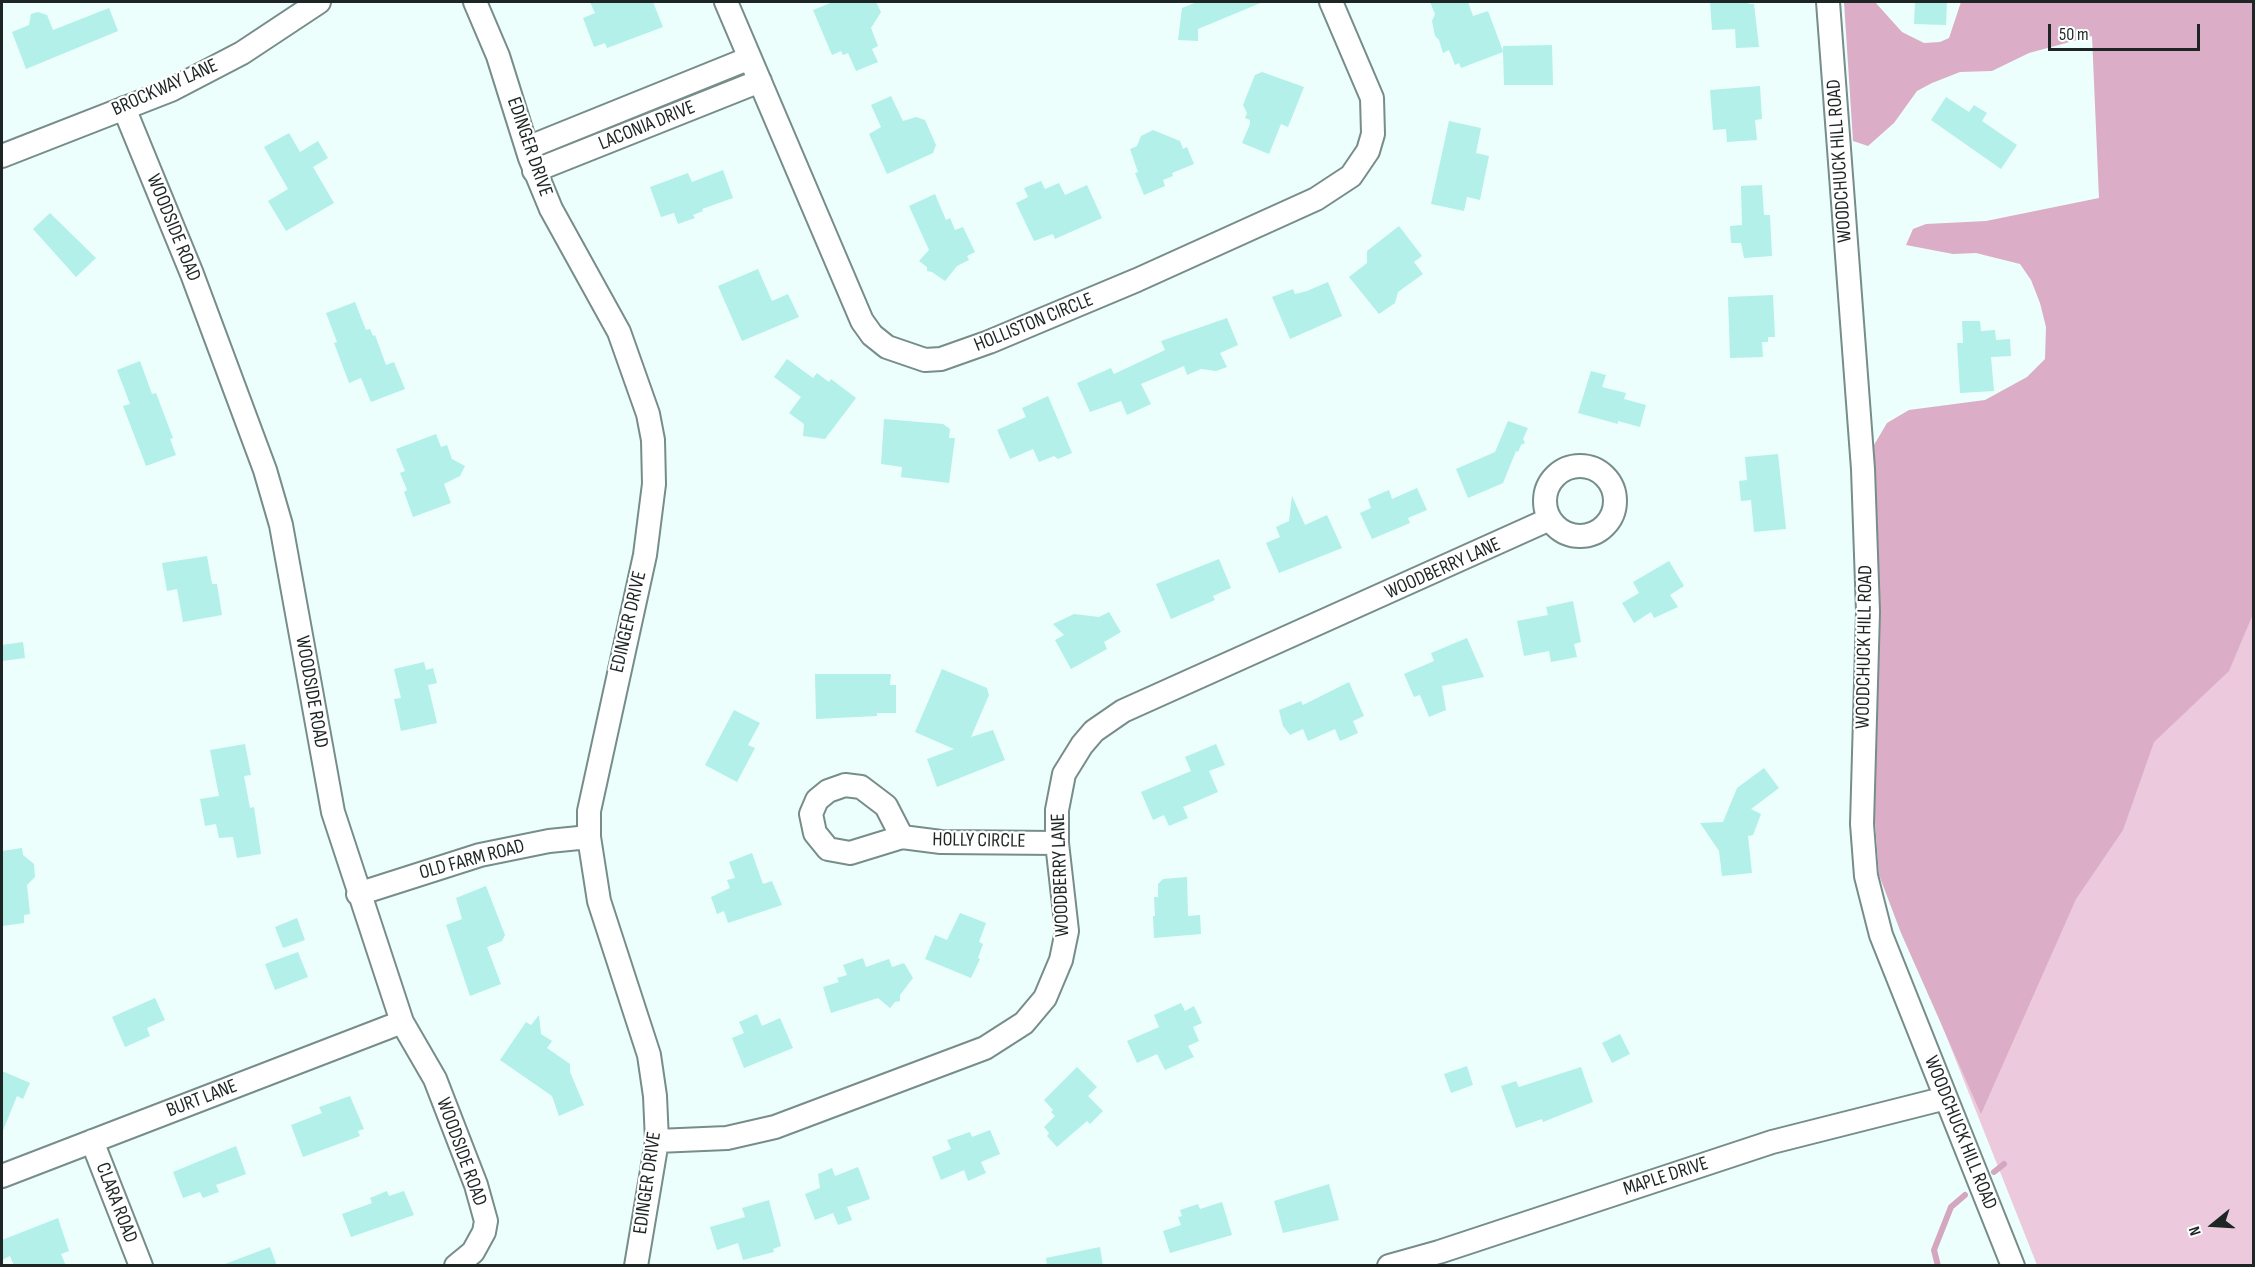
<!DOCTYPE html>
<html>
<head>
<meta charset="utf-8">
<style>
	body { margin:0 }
	#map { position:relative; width:2255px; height:1267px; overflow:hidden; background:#ecfffc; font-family:"Sofia Sans Condensed",sans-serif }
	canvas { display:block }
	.frame { position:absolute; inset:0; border:3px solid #1e2625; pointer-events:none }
	.north { position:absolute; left:2183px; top:1195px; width:60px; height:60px; -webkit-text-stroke:4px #fff; paint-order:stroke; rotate:252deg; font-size:16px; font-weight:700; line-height:24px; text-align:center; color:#1e2625 }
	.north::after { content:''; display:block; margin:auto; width:21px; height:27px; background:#1e2625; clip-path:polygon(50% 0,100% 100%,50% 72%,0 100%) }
	.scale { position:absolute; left:2048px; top:24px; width:152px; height:27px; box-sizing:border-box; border:3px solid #1e2625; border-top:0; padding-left:8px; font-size:18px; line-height:21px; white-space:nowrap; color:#1e2625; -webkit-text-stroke:4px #fff; paint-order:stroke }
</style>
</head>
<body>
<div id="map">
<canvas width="2255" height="1267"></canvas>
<div class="frame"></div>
<div class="north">N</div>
<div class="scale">50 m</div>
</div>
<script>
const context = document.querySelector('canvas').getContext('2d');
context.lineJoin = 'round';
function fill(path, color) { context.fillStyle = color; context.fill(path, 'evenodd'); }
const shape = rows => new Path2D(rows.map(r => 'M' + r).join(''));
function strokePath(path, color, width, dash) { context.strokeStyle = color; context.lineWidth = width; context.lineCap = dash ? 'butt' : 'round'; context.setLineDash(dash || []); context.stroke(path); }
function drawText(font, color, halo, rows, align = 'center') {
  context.font = font + ' "Sofia Sans Condensed",sans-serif'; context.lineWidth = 4.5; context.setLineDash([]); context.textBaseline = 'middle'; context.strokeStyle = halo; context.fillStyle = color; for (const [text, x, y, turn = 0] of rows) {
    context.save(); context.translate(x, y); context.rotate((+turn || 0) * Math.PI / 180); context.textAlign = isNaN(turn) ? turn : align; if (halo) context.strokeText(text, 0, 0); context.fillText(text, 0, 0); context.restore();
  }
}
const green = shape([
	[2253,2,2253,1265,2037,1265,1882,874,2124,474]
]);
const forest = shape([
	[1844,2,1875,2,1902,32,1924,43,1940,42,1949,38,1961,2,2253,2,2253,614,2229,671,2154,742,2123,830,2076,899,1981,1114,1901,933,1879,875,1872,783,1880,616,1874,445,1887,423,1909,410,1985,400,2027,377,2045,359,2046,327,2040,303,2031,280,2020,264,1976,253,1953,254,1906,245,1913,229,1926,224,1986,221,2099,198,2092,36,2029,53,1992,71,1960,72,1932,83,1917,91,1894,123,1868,146,1853,141]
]);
const stream = shape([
	[1994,1172,2004,1164],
	[1938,1266,1934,1250,1951,1207,1965,1195]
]);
const building = shape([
	[590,2,653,2,663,27,607,48,605,43,594,47,583,18,595,13],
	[833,2,876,2,881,12,871,28,878,46,872,49,878,62,856,71,848,53,843,55,841,51,832,55,813,10],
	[1197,2,1263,2,1198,29,1198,41,1178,40,1182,8],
	[1430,2,1468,2,1473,16,1488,11,1503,51,1503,46,1552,45,1553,85,1504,85,1503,52,1461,68,1459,63,1455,65,1449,50,1443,53,1439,40,1435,36,1432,21,1435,14],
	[1710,2,1748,2,1749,4,1754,4,1759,47,1736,48,1735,29,1712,30],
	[1915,2,1947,2,1946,25,1914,24],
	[109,8,118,31,26,69,12,32,29,25,31,14,38,12,47,15,53,30],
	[1262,72,1304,87,1288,127,1281,124,1269,154,1242,143,1250,124,1250,120,1245,118,1247,113,1243,105,1255,75],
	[1760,86,1762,119,1755,120,1757,140,1727,142,1726,129,1713,130,1710,90],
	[891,96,903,121,916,117,925,120,936,145,933,153,887,174,869,134,881,127,871,105],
	[1946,97,1969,112,1974,105,1987,113,1982,121,2017,145,2001,169,1931,120],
	[1449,121,1481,128,1476,153,1489,156,1480,200,1467,197,1464,211,1431,204],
	[1153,130,1180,141,1183,149,1187,147,1194,164,1172,173,1173,176,1163,180,1165,186,1144,195,1135,173,1138,172,1130,149,1137,146,1141,136],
	[289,133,300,152,318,141,328,158,313,167,334,203,286,231,268,201,288,189,264,147],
	[723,170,733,198,702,209,703,211,693,215,695,218,678,224,674,213,661,217,650,187,688,173,692,182],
	[1041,181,1045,189,1059,183,1065,195,1087,185,1102,218,1055,239,1053,234,1034,241,1016,203,1028,197,1024,188],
	[1762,185,1764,215,1770,215,1772,256,1744,258,1741,243,1731,243,1730,226,1742,225,1741,186],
	[935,194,946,220,950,218,955,230,963,227,975,252,967,256,969,260,957,266,945,281,932,272,927,271,927,267,919,261,929,250,909,206],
	[50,213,96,258,76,277,33,229],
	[1399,226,1422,256,1414,262,1423,274,1398,292,1395,303,1379,314,1349,277,1367,263,1367,251],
	[758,269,772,301,788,294,799,317,742,341,718,286],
	[1328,282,1342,316,1290,339,1272,297,1293,289,1295,294,1307,291],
	[1773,295,1775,337,1768,337,1768,342,1762,342,1763,357,1730,358,1728,297],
	[355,302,366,330,370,329,373,336,375,335,386,365,394,362,405,389,371,402,361,378,349,383,334,343,337,342,326,313],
	[1227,318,1238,345,1220,353,1227,367,1216,371,1201,369,1187,375,1184,366,1141,384,1151,404,1127,415,1121,401,1090,412,1077,383,1111,368,1114,374,1165,350,1161,341],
	[1962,321,1980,321,1981,331,1995,330,1996,340,2010,339,2011,356,1991,357,1994,391,1960,393,1957,343,1963,343],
	[787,359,813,378,817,373,829,382,831,379,856,398,825,439,803,436,804,424,789,413,801,397,774,377],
	[140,361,152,394,156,393,173,438,170,439,176,455,146,466,123,406,130,404,117,370],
	[1591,371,1606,375,1602,387,1626,393,1624,399,1646,405,1640,427,1618,421,1618,424,1578,413],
	[1048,396,1072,453,1058,459,1054,456,1039,462,1033,449,1010,459,997,430,1026,417,1022,408],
	[884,419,943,424,950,429,949,438,955,438,949,483,901,477,902,467,881,464],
	[1508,421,1528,428,1523,439,1525,443,1521,445,1518,452,1516,451,1503,483,1468,498,1456,469,1495,452],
	[436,434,441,447,447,445,452,459,465,466,460,476,444,484,451,503,413,517,404,492,407,490,400,473,405,471,396,449],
	[1778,454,1786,529,1754,532,1751,500,1741,501,1739,481,1747,480,1745,457],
	[1417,488,1427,510,1408,518,1410,523,1372,539,1360,513,1371,508,1368,499,1389,490,1392,499],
	[1292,496,1305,525,1327,515,1342,548,1279,573,1266,543,1280,537,1276,527,1289,521],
	[207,556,212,584,217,584,222,615,183,622,177,589,167,591,162,563],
	[1219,559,1231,588,1213,596,1215,600,1171,619,1156,584],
	[1669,561,1684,586,1670,595,1678,607,1654,618,1651,612,1634,623,1622,603,1639,593,1633,582],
	[1573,601,1581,642,1574,644,1577,657,1551,662,1549,651,1524,656,1517,621,1548,615,1546,607],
	[1109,612,1121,632,1104,642,1107,649,1071,669,1055,640,1064,635,1053,624,1074,614,1099,617],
	[1467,638,1484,677,1442,686,1446,710,1429,717,1420,695,1414,697,1404,674,1434,661,1431,653],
	[23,642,25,658,2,661,2,645],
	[424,662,426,670,433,668,437,683,428,685,437,723,401,731,394,699,401,698,394,669],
	[942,669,987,688,989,695,971,737,993,730,1005,760,937,787,927,759,954,749,915,732],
	[815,674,891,674,890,685,896,685,896,713,877,713,877,716,816,719],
	[1349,682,1364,716,1353,721,1358,733,1340,741,1335,729,1308,741,1303,729,1290,735,1283,726,1279,710,1301,701,1303,705],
	[734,710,760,723,748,745,755,748,737,782,705,765],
	[245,744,251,775,244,776,250,808,254,807,261,854,237,858,233,837,219,838,216,824,205,826,200,799,219,796,210,750],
	[1216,744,1225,765,1209,771,1218,792,1183,807,1188,818,1169,826,1164,815,1153,820,1141,792,1191,771,1185,757],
	[1764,768,1779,788,1751,809,1761,814,1753,835,1748,836,1752,873,1722,876,1719,851,1700,823,1723,822,1737,788],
	[22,848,23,855,34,864,35,877,27,885,30,914,24,915,24,923,2,926,2,851],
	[752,853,763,884,772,881,782,905,728,923,724,911,717,914,711,897,730,888,727,880,735,878,729,862],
	[1187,877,1188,916,1200,915,1201,934,1154,938,1153,916,1155,916,1154,897,1158,897,1158,884,1163,879],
	[486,886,505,935,502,941,487,947,501,984,470,996,446,925,462,919,456,898],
	[960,913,986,923,979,942,983,944,978,958,980,959,971,978,925,959,935,935,947,940],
	[297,918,305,940,283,948,275,927],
	[298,952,308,977,275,990,265,964],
	[863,958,866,967,889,959,892,967,904,963,913,978,900,995,900,1001,895,1002,890,1008,878,998,831,1013,823,987,839,982,837,978,847,975,843,965],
	[155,998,165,1020,147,1028,150,1036,125,1047,112,1017],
	[1181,1003,1185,1011,1194,1006,1202,1023,1193,1027,1199,1041,1188,1046,1194,1057,1165,1070,1157,1054,1137,1063,1127,1041,1159,1027,1154,1015],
	[757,1014,762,1026,780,1018,793,1048,744,1068,732,1038,744,1033,739,1022],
	[539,1015,541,1034,552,1041,547,1048,570,1064,570,1072,584,1105,559,1116,552,1096,500,1060,526,1022,531,1025],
	[1620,1034,1630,1054,1612,1063,1602,1043],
	[1467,1066,1473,1085,1451,1093,1444,1074],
	[1077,1067,1097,1087,1088,1096,1103,1111,1090,1124,1087,1121,1057,1147,1047,1136,1049,1133,1044,1127,1055,1116,1051,1112,1053,1110,1044,1100],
	[1581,1067,1593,1102,1543,1122,1542,1119,1516,1128,1501,1086,1516,1081,1519,1087],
	[2,1071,30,1083,23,1099,17,1096,2,1133],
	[350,1096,364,1129,358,1131,360,1136,303,1157,291,1125,322,1113,319,1107],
	[990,1130,1000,1154,981,1162,986,1173,968,1181,964,1170,941,1180,932,1157,951,1149,947,1140,970,1132,972,1137],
	[236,1146,246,1174,216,1185,219,1192,203,1198,200,1192,183,1198,173,1172],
	[858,1167,870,1199,847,1207,852,1220,838,1225,833,1213,815,1220,805,1194,820,1188,818,1174,832,1168,835,1176],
	[1329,1184,1339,1220,1283,1233,1274,1201],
	[387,1191,389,1196,404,1191,414,1215,351,1237,342,1214,372,1203,370,1198],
	[769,1200,781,1246,773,1249,774,1252,743,1260,738,1243,717,1250,710,1227,745,1217,742,1208],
	[1222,1202,1232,1235,1170,1253,1163,1231,1181,1225,1178,1217,1182,1216,1180,1210,1198,1204,1200,1209],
	[58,1218,69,1251,61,1254,66,1266,14,1266,10,1256,2,1260,2,1240],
	[270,1247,277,1266,225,1266,225,1264],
	[1100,1247,1103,1266,1047,1266,1046,1258]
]);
const minor = shape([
	[475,2,498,56,530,158,551,209,619,332,648,414,653,440,654,484,645,555,589,811,589,837,599,901,649,1055,655,1096,657,1141,636,1266],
	[726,2,862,321,872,335,887,347,925,360,941,359,989,342,1137,280,1316,199,1351,176,1368,151,1373,134,1372,98,1331,2],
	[1828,2,1863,469,1868,612,1862,824,1866,876,1881,935,2013,1266],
	[124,108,192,274,265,470,281,525,333,812,402,1022,435,1079,476,1185,486,1221,484,1232,473,1252,456,1266],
	[527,148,750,58],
	[2,156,171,90,242,53,319,2],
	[534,171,760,81],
	'1545 501a35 35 0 1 1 70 0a35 35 0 1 1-70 0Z',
	[845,785,861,787,886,806,902,837,850,853,828,849,815,833,811,814,817,800,828,791,845,785],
	[902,837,941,842,1057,843],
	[358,894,480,855,549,841,589,837],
	[92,1141,141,1266],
	[657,1141,727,1138,775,1127,985,1048,1024,1023,1045,998,1061,960,1067,931,1057,843,1057,810,1064,774,1082,745,1094,731,1123,711,1550,519],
	[2,1176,402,1022],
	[1389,1266,1439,1252,1772,1142,1946,1098]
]);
const streetNames = [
	["BROCKWAY LANE",165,88,-24],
	["LACONIA DRIVE",647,126,-22],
	["EDINGER DRIVE",529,147,71],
	["WOODCHUCK HILL ROAD",1840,161,-94],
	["WOODSIDE ROAD",173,228,68],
	["HOLLISTON CIRCLE",1034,323,-22],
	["WOODBERRY LANE",1443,569,-24],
	["EDINGER DRIVE",629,622,-77],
	["WOODCHUCK HILL ROAD",1865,647,-89],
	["WOODSIDE ROAD",311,692,80],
	["HOLLY CIRCLE",979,841,1],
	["OLD FARM ROAD",472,860,-15],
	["WOODBERRY LANE",1061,875,-92],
	["BURT LANE",202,1099,-21],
	["WOODCHUCK HILL ROAD",1960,1133,68],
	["WOODSIDE ROAD",461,1152,70],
	["MAPLE DRIVE",1666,1177,-18],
	["EDINGER DRIVE",648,1183,-82],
	["CLARA ROAD",116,1203,69]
];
fill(green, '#ecc9dc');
fill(forest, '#dbadc7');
strokePath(stream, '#d4a6c0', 6);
fill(building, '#b2f0e9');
strokePath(minor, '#778d8a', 26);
strokePath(minor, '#fff', 22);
drawText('20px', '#1e2625', '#fff', streetNames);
</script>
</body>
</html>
